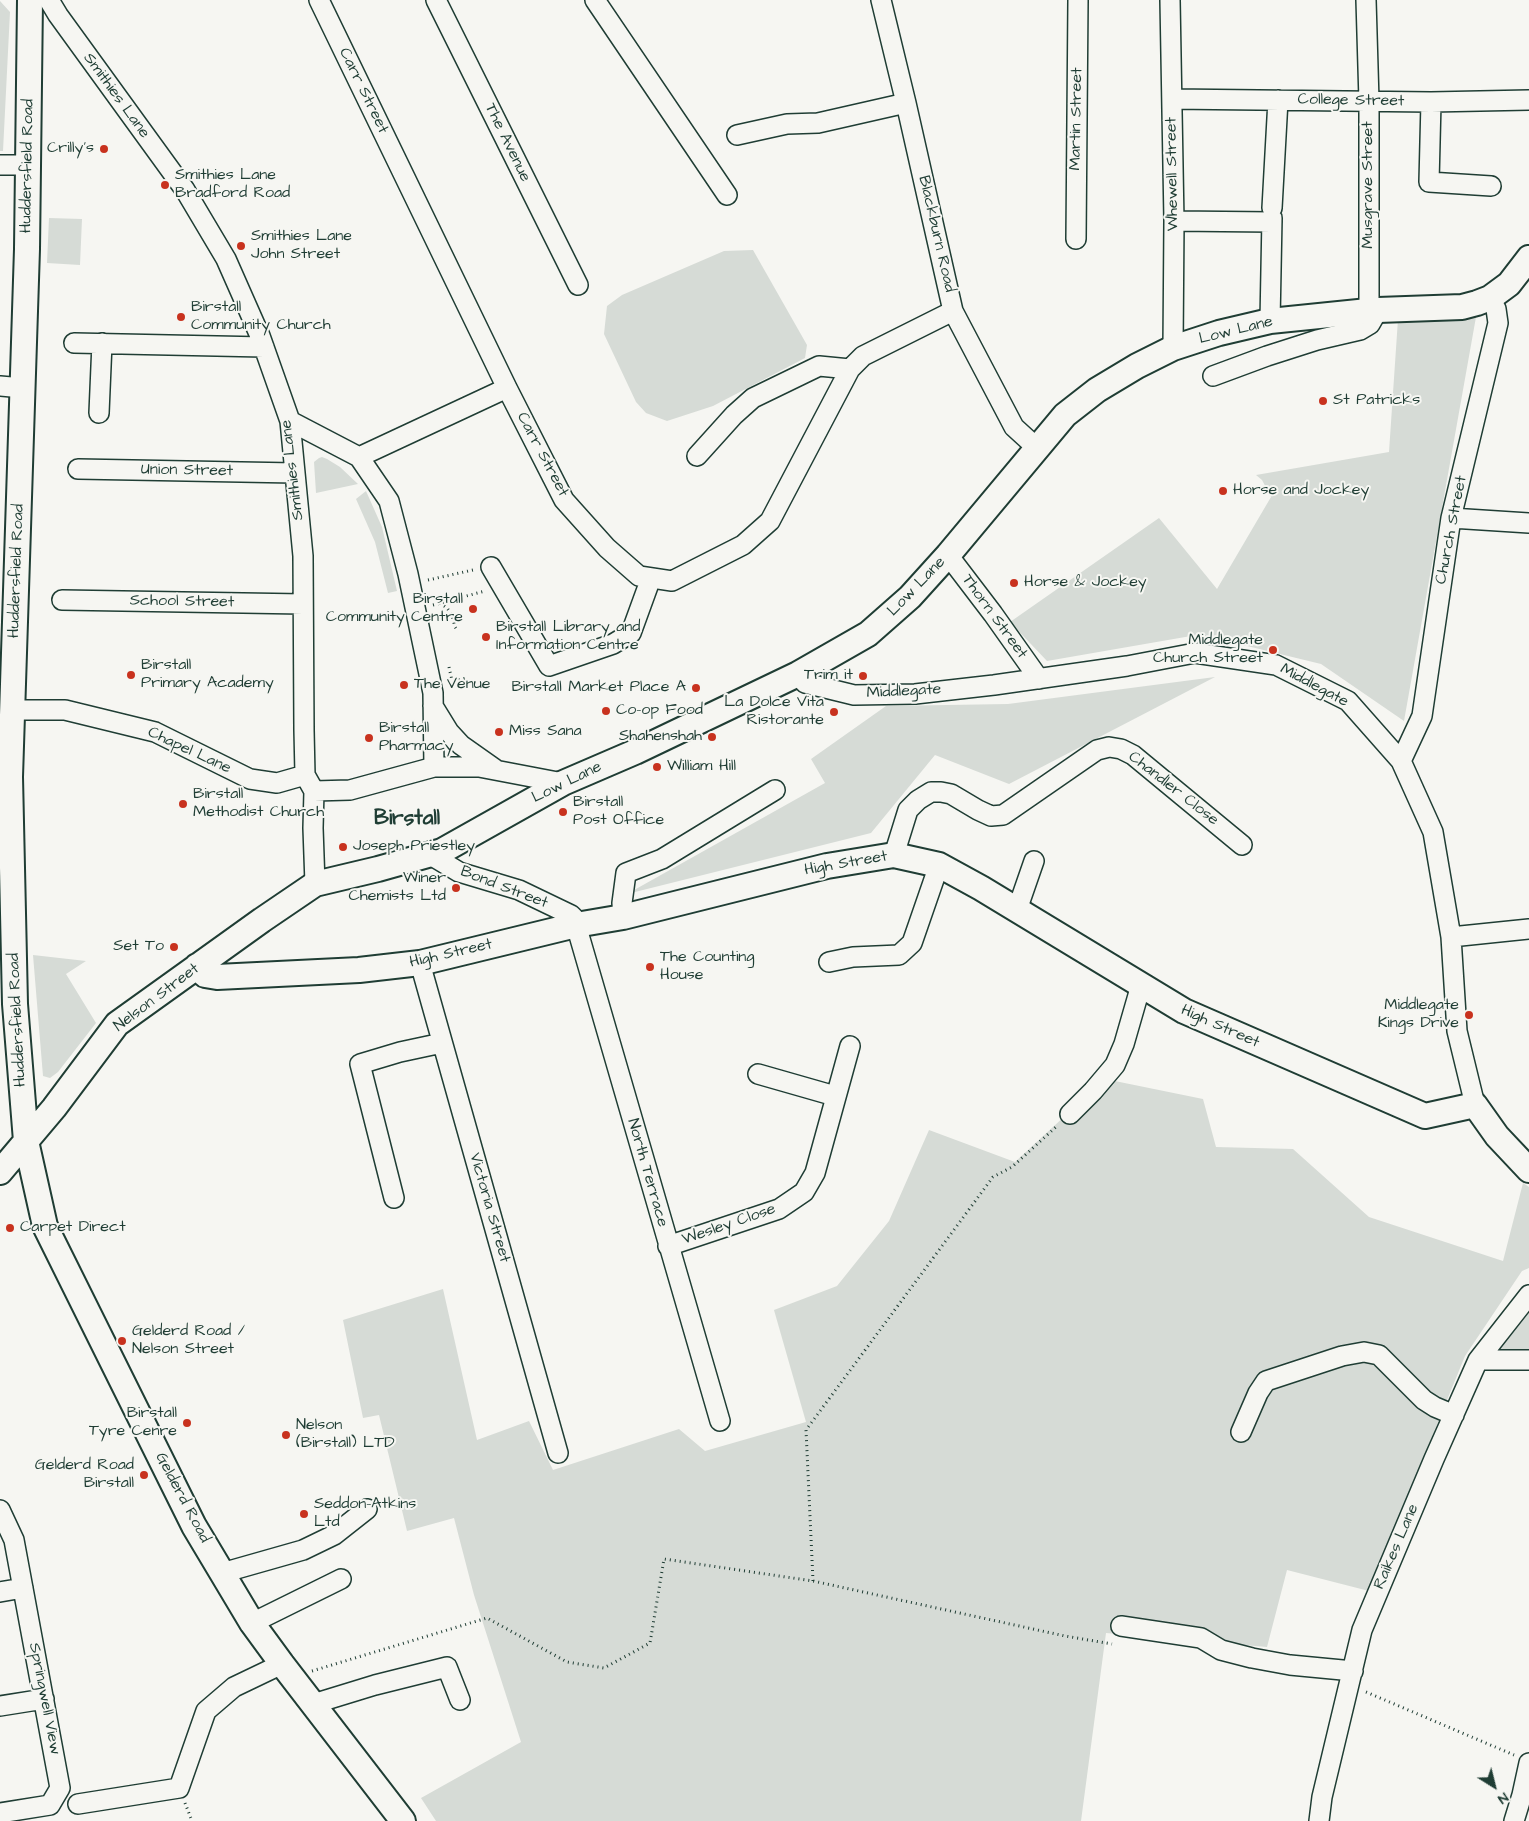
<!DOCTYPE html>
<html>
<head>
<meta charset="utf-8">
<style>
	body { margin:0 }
	#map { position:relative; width:1529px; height:1821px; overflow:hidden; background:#f6f6f2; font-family:"Architects Daughter",sans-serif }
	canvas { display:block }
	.north { position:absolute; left:1469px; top:1761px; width:50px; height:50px; -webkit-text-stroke:4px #f6f6f2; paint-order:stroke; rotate:144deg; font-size:14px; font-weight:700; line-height:20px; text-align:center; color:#1f3d34 }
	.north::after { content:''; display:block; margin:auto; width:18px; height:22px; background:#1f3d34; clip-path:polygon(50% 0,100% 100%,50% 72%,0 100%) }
</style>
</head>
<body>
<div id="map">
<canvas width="1529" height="1821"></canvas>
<div class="north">N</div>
</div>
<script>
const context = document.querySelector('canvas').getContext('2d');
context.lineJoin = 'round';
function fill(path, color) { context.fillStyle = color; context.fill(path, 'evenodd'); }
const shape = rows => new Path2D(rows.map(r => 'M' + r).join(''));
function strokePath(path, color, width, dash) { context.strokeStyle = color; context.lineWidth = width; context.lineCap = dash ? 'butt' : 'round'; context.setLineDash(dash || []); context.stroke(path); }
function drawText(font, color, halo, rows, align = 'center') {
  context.font = font + ' "Architects Daughter",sans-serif'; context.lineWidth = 4; context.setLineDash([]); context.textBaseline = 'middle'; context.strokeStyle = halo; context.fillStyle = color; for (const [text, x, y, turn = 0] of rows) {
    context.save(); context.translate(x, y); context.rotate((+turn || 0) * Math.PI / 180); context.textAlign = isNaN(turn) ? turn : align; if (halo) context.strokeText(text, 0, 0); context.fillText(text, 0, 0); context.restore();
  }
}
const green = shape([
	[0,1,10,12,3,151,0,151],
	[49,218,82,219,80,265,47,263],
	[753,250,807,345,805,358,713,406,667,421,646,413,636,402,604,334,607,306,622,295,724,251],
	[1476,317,1404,721,1321,664,1243,645,1191,636,1047,661,1010,622,1159,518,1217,589,1271,497,1262,480,1256,475,1389,452,1398,319],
	[322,457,327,459,340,467,358,484,316,493,314,462,319,458],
	[366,491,382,527,397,591,388,593,375,542,356,499],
	[1215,677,1009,784,935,755,871,833,627,894,825,783,811,759,886,706,1008,704],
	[33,955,86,961,66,974,96,1023,58,1072,50,1078,43,1076],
	[1105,1079,1203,1099,1216,1147,1293,1149,1369,1217,1503,1261,1523,1183,1529,1187,1529,1268,1522,1271,1465,1356,1369,1591,1287,1570,1267,1647,1106,1633,1081,1821,436,1821,421,1798,521,1742,474,1595,454,1518,407,1531,379,1415,363,1418,343,1320,443,1289,477,1440,529,1421,553,1470,679,1429,705,1451,806,1422,774,1310,837,1286,889,1221,929,1130,1015,1162],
	[1529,1312,1529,1350,1500,1349]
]);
const path = shape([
	[428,580,473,570],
	[440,603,447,608,452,615,455,627,458,631],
	[433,605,485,591],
	[449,667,452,681],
	[449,682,466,678],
	[813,1581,806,1430,993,1177,1012,1167,1057,1126],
	[312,1671,487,1618,567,1662,604,1668,650,1643,664,1559,813,1581,1065,1636,1112,1644],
	[1366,1692,1514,1755],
	[185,1803,192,1821]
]);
const minor = shape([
	[49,0,58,15,185,190,226,259,260,336,290,421,303,556,304,730,305,775,314,791,313,828,315,884],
	[319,0,507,388,564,500,607,548,639,576,672,581,743,545,770,521,850,369,863,356,953,311],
	[436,0,578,285],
	[595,0,727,195],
	[881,0,906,103,953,311,1014,427,1037,448],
	[1170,0,1174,221,1173,348],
	[1366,0,1369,101,1369,311],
	[1172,99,1431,102,1529,100],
	[1431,102,1429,182,1491,186],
	[737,135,787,124,818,123,906,103],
	[0,165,29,165],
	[1272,208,1278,100],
	[1174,221,1272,222],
	[1076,239,1078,0],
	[1270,321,1272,218],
	[74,343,264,347],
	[1213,376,1267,356,1317,340,1360,330,1370,324,1378,310],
	[0,386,23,388],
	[99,413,102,343],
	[290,421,359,457,389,501,408,574,433,693,434,767],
	[697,456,734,415,753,398,819,366,850,369],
	[359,457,507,388],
	[78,469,295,473],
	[1451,518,1529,523],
	[948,555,993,614,1039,679],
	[491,567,549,666,613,644,631,633,651,578],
	[62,600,303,604],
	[798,674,805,683,854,695,915,694,994,685,1127,666,1195,653,1276,665,1348,701,1401,761,1433,832,1451,937,1457,1031,1475,1105],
	[433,706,449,732,461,745,495,769],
	[12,710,65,710,155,732,250,779,277,783,305,775],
	[1401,761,1422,716,1451,518,1498,323,1496,309,1490,298],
	[314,791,350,790,434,767,479,767,563,783],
	[429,854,459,872,519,890,571,915,574,918,720,1421],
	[894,855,908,810,918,800,931,792,941,792,951,794,978,810,991,816,1003,815,1097,750,1109,747,1121,749,1133,755,1242,845],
	[1017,910,1034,861],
	[623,917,622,903,626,873,662,859,775,790],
	[1451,937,1529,929],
	[829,962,853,957,899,955,912,943,939,865],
	[420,963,558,1453],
	[758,1074,835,1096],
	[1070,1114,1093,1091,1115,1065,1124,1044,1141,985],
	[394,1198,360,1064,400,1052,442,1043],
	[668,1246,779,1209,804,1192,815,1173,850,1046],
	[1478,1360,1529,1360],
	[1241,1432,1258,1393,1266,1381,1342,1356,1364,1352,1379,1355,1424,1400,1435,1407,1454,1415],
	[0,1510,14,1540,60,1788,50,1805,0,1813],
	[222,1573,303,1550,334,1535,367,1509],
	[0,1592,23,1588],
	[252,1623,341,1579],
	[1121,1626,1201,1638,1221,1650,1252,1658,1290,1665,1353,1671],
	[313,1704,375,1685,447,1667,460,1700],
	[0,1706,44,1699],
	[78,1804,179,1788,206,1711,234,1687,282,1664],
	[1319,1821,1322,1797,1362,1630,1434,1459,1478,1360,1529,1295],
	[1514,1821,1522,1795,1529,1763]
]);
const major = shape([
	[30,0,27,249,10,777,15,1004,26,1141,45,1226,194,1526,252,1623,282,1664,403,1821],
	[197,966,205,975,217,977,359,970,420,963,576,925,623,917,827,866,894,855,939,865,981,888,1184,1011,1425,1116,1475,1105,1497,1136,1529,1170],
	[0,1172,54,1108,117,1024,262,920,315,884,378,869,442,851,563,783,635,752,798,674,868,634,910,597,948,555,1065,415,1097,390,1137,366,1173,348,1219,333,1270,321,1378,310,1462,307,1477,303,1490,298,1509,284,1529,258]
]);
const markers = [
	[104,149,5,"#c8321e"],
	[165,185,5,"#c8321e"],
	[241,246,5,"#c8321e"],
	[181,317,5,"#c8321e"],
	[1323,401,5,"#c8321e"],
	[1223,491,5,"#c8321e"],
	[1014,583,5,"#c8321e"],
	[473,609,5,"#c8321e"],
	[486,637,5,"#c8321e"],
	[1273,650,5,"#c8321e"],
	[131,675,5,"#c8321e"],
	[863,676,5,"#c8321e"],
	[404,685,5,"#c8321e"],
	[696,688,5,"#c8321e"],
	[606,711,5,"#c8321e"],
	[834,712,5,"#c8321e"],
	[499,732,5,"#c8321e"],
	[712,737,5,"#c8321e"],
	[369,738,5,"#c8321e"],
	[657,767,5,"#c8321e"],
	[183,804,5,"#c8321e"],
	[563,812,5,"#c8321e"],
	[343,847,5,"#c8321e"],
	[456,888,5,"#c8321e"],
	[174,947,5,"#c8321e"],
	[650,967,5,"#c8321e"],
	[1469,1015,5,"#c8321e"],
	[10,1228,5,"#c8321e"],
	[122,1341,5,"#c8321e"],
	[187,1423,5,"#c8321e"],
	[286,1435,5,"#c8321e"],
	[144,1475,5,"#c8321e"],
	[304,1514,5,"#c8321e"]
];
const streetNames = [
	["Carr Street",363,91,64],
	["Smithies Lane",116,96,54],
	["College Street",1351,101,1],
	["Martin Street",1077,119,-89],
	["The Avenue",507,143,64],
	["Huddersfield Road",28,166,-89],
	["Whewell Street",1173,174,-91],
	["Musgrave Street",1369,185,-90],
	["Blackburn Road",936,234,77],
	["Low Lane",1236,331,-14],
	["Carr Street",542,455,62],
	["Smithies Lane",293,470,-97],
	["Union Street",187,471,1],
	["Church Street",1452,530,-79],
	["Huddersfield Road",17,571,-88],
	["Low Lane",917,587,-46],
	["School Street",182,602,1],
	["Thorn Street",994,617,54],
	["Middlegate",1314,686,28],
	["Middlegate",904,692,-3],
	["Chapel Lane",189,751,25],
	["Low Lane",567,783,-26],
	["Chandler Close",1173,789,38],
	["High Street",846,864,-10],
	["Bond Street",504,888,21],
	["High Street",451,954,-13],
	["Nelson Street",157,998,-37],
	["Huddersfield Road",18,1020,-93],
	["High Street",1220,1027,24],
	["North Terrace",647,1173,74],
	["Victoria Street",489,1208,74],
	["Wesley Close",729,1225,-19],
	["Gelderd Road",182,1498,62],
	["Raikes Lane",1397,1547,-67],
	["Springwell View",44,1699,79]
];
const poiNames = [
	["Crilly's",94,149,"right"],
	["Smithies Lane",175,176],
	["Bradford Road",175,194],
	["Smithies Lane",251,237],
	["John Street",251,255],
	["Birstall",191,308],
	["Community Church",191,326],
	["St Patricks",1333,401],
	["Horse and Jockey",1233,491],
	["Horse & Jockey",1024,583],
	["Birstall",463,600,"right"],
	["Community Centre",463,618,"right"],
	["Birstall Library and",496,628],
	["Information Centre",496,646],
	["Middlegate",1263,641,"right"],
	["Church Street",1263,659,"right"],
	["Birstall",141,666],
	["Primary Academy",141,684],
	["Trim it",853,676,"right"],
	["The Venue",414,685],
	["Birstall Market Place A",686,688,"right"],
	["La Dolce Vita",824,703,"right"],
	["Ristorante",824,721,"right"],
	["Co-op Food",616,711],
	["Birstall",379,729],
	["Pharmacy",379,747],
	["Miss Sana",509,732],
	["Shahenshah",702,737,"right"],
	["William Hill",667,767],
	["Birstall",193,795],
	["Methodist Church",193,813],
	["Birstall",573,803],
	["Post Office",573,821],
	["Joseph Priestley",353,847],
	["Winer",446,879,"right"],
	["Chemists Ltd",446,897,"right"],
	["Set To",164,947,"right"],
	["The Counting",660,958],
	["House",660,976],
	["Middlegate",1459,1006,"right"],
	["Kings Drive",1459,1024,"right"],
	["Carpet Direct",20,1228],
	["Gelderd Road /",132,1332],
	["Nelson Street",132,1350],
	["Birstall",177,1414,"right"],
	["Tyre Cenre",177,1432,"right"],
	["Nelson",296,1426],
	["(Birstall) LTD",296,1444],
	["Gelderd Road",134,1466,"right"],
	["Birstall",134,1484,"right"],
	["Seddon-Atkins",314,1505],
	["Ltd",314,1523]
];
const districtNames = [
	["Birstall",407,820]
];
fill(green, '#d6dbd6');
strokePath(minor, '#1f3d34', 22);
strokePath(major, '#1f3d34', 28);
strokePath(path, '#1f3d34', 3, [1, 4]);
strokePath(minor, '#f6f6f2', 19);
strokePath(major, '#f6f6f2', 24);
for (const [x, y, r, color] of markers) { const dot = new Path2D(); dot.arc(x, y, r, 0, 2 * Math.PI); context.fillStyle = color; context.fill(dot); strokePath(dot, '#f6f6f2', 2); }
drawText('16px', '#1f3d34', '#f6f6f2', streetNames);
drawText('16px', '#1f3d34', '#f6f6f2', poiNames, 'left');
drawText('bold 21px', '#1f3d34', '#f6f6f2', districtNames);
</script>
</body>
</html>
